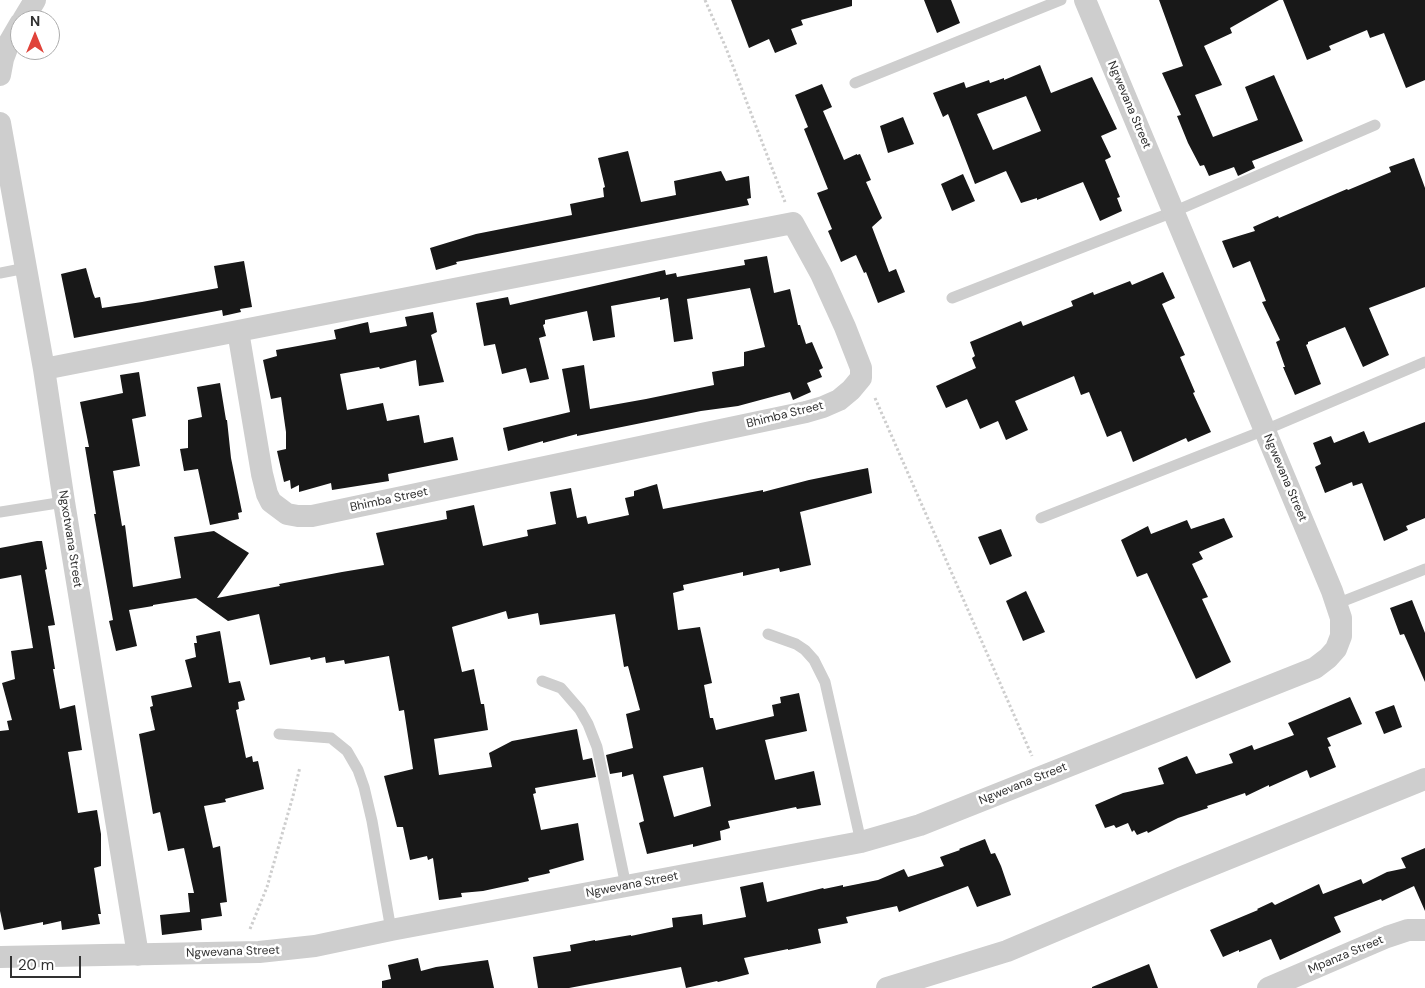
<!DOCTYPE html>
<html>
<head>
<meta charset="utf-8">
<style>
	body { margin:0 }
	#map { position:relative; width:1425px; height:988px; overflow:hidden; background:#fff; font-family:"DM Sans",sans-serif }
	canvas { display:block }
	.north { position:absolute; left:10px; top:10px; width:50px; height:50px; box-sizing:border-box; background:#fff; border:1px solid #adadad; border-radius:50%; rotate:0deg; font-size:14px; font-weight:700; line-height:20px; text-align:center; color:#313131 }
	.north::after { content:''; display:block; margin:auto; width:18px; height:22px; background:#e0433a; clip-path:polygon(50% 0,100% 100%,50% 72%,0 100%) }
	.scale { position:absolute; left:10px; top:956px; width:71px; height:22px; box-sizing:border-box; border:2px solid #313131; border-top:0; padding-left:6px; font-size:15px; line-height:18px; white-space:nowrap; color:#313131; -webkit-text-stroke:4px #fff; paint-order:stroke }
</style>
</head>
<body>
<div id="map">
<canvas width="1425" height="988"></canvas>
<div class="north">N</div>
<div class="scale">20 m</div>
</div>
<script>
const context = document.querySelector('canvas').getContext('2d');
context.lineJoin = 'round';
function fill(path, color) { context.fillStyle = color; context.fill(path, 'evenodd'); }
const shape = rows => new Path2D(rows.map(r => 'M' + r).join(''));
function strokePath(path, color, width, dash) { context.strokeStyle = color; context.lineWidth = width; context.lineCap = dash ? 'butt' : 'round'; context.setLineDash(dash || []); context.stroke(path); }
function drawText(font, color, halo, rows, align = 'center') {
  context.font = font + ' "DM Sans",sans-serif'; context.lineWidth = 5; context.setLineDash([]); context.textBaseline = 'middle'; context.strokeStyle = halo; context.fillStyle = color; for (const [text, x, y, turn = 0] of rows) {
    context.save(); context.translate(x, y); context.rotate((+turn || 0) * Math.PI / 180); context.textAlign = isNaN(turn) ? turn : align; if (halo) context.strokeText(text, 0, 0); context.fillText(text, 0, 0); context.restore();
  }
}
const building = shape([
	[731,0,852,0,852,6,801,20,803,25,791,29,797,44,775,53,769,39,749,48],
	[924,0,951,0,960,23,937,33],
	[1159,0,1279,0,1230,28,1232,33,1204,46,1222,85,1195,95,1213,137,1258,120,1245,87,1274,75,1303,141,1252,161,1255,168,1238,176,1234,167,1209,176,1204,165,1200,166,1188,143,1177,116,1181,115,1162,73,1183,66],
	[1283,0,1425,0,1425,80,1406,88,1384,33,1370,38,1367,30,1329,46,1331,50,1307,60],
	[1040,65,1051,93,1092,77,1117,129,1101,136,1111,157,1105,160,1120,197,1117,198,1122,211,1100,221,1083,182,1037,200,1037,198,1021,203,1006,171,975,184,948,114,943,117,933,93,964,82,966,88,989,80,990,83,1004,78,1004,80],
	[1026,96,1041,131,993,150,977,114],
	[822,84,832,107,823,111,844,160,857,154,857,155,860,154,871,180,866,182,882,218,872,227,889,272,896,269,905,292,878,303,866,272,864,273,856,255,841,262,828,231,832,229,817,193,828,189,804,129,808,127,795,95],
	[903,117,914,144,888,153,880,126],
	[628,151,641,202,676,195,674,181,721,171,726,181,749,176,751,198,747,199,749,205,456,262,457,264,436,270,430,248,476,234,572,215,570,204,604,197,603,188,605,187,598,158],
	[1414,158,1425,188,1425,287,1369,308,1389,355,1363,367,1345,327,1308,342,1308,344,1306,345,1321,384,1295,395,1283,367,1285,367,1276,342,1280,340,1262,302,1266,301,1250,261,1233,268,1222,241,1255,231,1253,227,1278,216,1279,218,1347,189,1348,190,1391,172,1389,167],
	[963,174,975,201,952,211,941,184],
	[767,256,774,293,790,289,798,325,800,325,806,344,812,342,823,368,819,370,822,377,807,383,811,392,793,400,790,392,738,406,701,411,577,436,577,434,543,443,543,441,508,451,503,428,570,412,562,369,584,365,590,409,646,399,714,385,712,372,744,366,744,352,765,347,750,288,687,299,693,339,674,342,668,298,660,300,660,297,611,306,615,337,593,341,587,311,545,320,545,324,543,325,546,336,539,338,549,379,530,383,526,368,502,374,495,344,484,346,476,303,508,297,510,305,665,270,666,275,676,273,677,277,745,265,744,260],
	[244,261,252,307,240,309,241,312,223,316,222,310,74,338,61,274,86,268,93,293,95,298,100,297,102,308,142,302,218,288,214,266],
	[1163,272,1175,298,1162,304,1185,355,1180,357,1195,392,1193,393,1211,432,1188,442,1186,438,1133,462,1121,431,1107,437,1089,392,1081,395,1074,376,1015,401,1028,430,1006,440,998,421,980,429,967,399,946,408,936,386,976,368,972,358,975,356,970,342,1021,321,1023,326,1073,306,1071,301,1093,292,1094,295,1130,281,1132,285],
	[433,312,437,332,431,335,444,382,419,386,416,360,380,369,379,367,340,374,347,410,383,403,387,421,419,415,424,443,453,437,458,460,388,474,389,481,332,490,331,483,299,492,299,485,291,489,290,480,284,482,277,451,286,449,286,432,281,397,271,399,263,360,277,356,276,350,336,339,334,330,368,322,370,333,407,326,405,317],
	[139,372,146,416,132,419,140,466,113,471,122,526,125,525,133,587,181,578,174,537,214,531,249,553,217,598,280,586,279,584,342,572,384,565,376,533,447,519,446,511,474,505,483,546,528,536,527,530,556,524,550,492,571,488,577,518,586,516,588,524,629,515,625,498,634,496,634,491,657,484,663,509,763,490,763,492,809,480,868,468,872,493,800,512,811,565,780,572,779,568,743,576,743,572,683,585,684,590,673,593,678,630,700,627,712,683,704,685,710,718,713,718,716,730,774,716,772,705,781,703,780,697,799,693,807,731,765,740,775,780,814,771,821,805,797,809,796,807,728,821,730,828,720,831,721,840,693,847,693,844,647,854,639,823,644,821,633,774,622,777,622,772,610,774,606,755,633,748,626,714,640,710,628,666,624,667,615,614,540,625,538,613,508,619,506,611,452,627,462,672,474,669,481,704,484,704,488,730,434,739,439,775,492,767,489,753,512,741,577,729,583,760,592,758,596,777,535,788,536,793,533,794,541,830,578,823,584,860,549,870,550,873,528,878,529,881,483,891,461,893,462,897,439,900,433,858,428,860,427,856,410,860,403,827,397,827,384,776,413,769,404,710,399,711,389,656,345,664,344,660,326,663,325,657,311,660,310,657,270,665,259,614,228,621,196,598,153,605,153,606,129,610,137,646,116,651,109,621,113,620,94,514,96,514,85,447,89,447,80,402,123,393,120,375],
	[703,767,711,806,674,817,663,776],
	[220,383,226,420,227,420,231,458,242,512,238,513,239,519,210,525,198,469,184,471,180,449,188,448,188,420,202,417,197,387],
	[1425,422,1425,518,1406,526,1408,530,1384,541,1362,483,1353,486,1352,482,1325,493,1315,467,1321,464,1313,443,1331,436,1334,443,1364,431,1369,443],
	[1224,518,1233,537,1199,552,1203,559,1192,564,1208,597,1202,599,1231,662,1196,679,1147,573,1137,577,1121,540,1148,526,1151,534,1187,520,1191,529],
	[1001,529,1012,556,990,565,978,537],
	[37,541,42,541,47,569,45,570,55,625,48,626,55,669,53,669,60,709,75,705,82,750,68,752,78,813,97,810,101,834,101,866,94,868,101,914,98,914,100,924,62,930,61,921,43,925,43,922,4,930,0,911,0,731,9,730,7,721,12,720,2,683,15,679,11,651,33,648,21,575,0,579,0,548],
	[1026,591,1045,632,1023,641,1006,601],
	[1412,600,1425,633,1425,682,1404,634,1400,635,1390,608],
	[220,631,229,683,240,681,245,700,238,702,239,709,236,710,246,758,252,756,253,762,258,761,264,789,225,799,226,802,204,806,213,848,220,846,227,902,220,903,222,916,201,919,202,930,162,935,160,915,190,912,188,893,194,893,184,848,168,851,160,812,153,814,139,734,155,730,150,707,153,706,151,696,192,687,185,660,196,657,194,643,197,643,196,636],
	[1350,697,1362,724,1327,738,1331,746,1328,747,1336,767,1310,778,1307,770,1269,787,1269,785,1246,796,1245,793,1207,806,1208,808,1178,818,1148,833,1147,831,1137,835,1134,830,1132,832,1128,823,1116,828,1114,825,1105,828,1095,805,1123,793,1164,784,1158,768,1187,756,1196,774,1233,763,1229,754,1252,745,1254,750,1294,735,1288,723],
	[1394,705,1402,727,1384,734,1375,712],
	[985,839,991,854,995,853,1001,866,1011,895,977,907,968,886,899,912,897,906,846,917,848,923,818,929,821,943,788,950,788,949,744,958,749,974,718,982,717,981,686,988,681,967,569,988,538,988,533,957,571,951,570,945,595,940,595,941,631,935,631,936,673,927,672,918,702,914,703,925,746,917,740,887,763,882,767,902,823,888,824,889,843,885,843,887,878,880,904,869,908,877,944,866,940,857,960,850,959,849],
	[1425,848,1425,911,1414,886,1382,901,1381,899,1334,917,1341,932,1280,960,1271,939,1239,952,1239,950,1223,957,1210,930,1258,910,1257,909,1272,902,1275,905,1319,884,1323,894,1361,879,1363,884,1387,872,1406,868,1401,858],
	[418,958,421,971,436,967,488,960,494,988,382,988,382,981,391,979,388,965],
	[1149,964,1158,988,1092,988,1092,987]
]);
const path = shape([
	[705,0,726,48,785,202],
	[875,398,1032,756],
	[250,929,267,887,293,796,300,767]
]);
const lane = shape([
	[855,83,1061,0],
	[0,273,26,268],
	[952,298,1173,212,1375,125],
	[0,512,64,502],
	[1041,518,1265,430,1425,362],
	[1336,604,1425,569],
	[768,634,796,644,805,650,814,660,825,682,861,842],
	[542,681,561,688,580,710,588,724,597,747,626,886],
	[279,734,331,738,347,751,358,770,364,787,372,821,391,930]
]);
const street = shape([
	[23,20,35,0],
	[0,75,3,59,9,43,20,24],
	[0,123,44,369,64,502,138,955],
	[44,369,238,331,793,223,821,274,845,327,861,368,861,378,851,390,839,400,823,407,806,412,312,516,298,516,287,514,271,502,267,494,262,474,238,331],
	[0,957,259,952,315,946,391,930,861,842,920,825,1315,668,1328,658,1336,649,1341,636,1341,618,1332,591,1085,0],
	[887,988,1007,951,1180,878,1425,779],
	[1268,988,1387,937,1408,930,1425,930]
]);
const streetNames = [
	["Ngwevana Street",1129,105,67],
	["Bhimba Street",785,415,-14],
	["Ngwevana Street",1285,478,67],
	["Bhimba Street",389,500,-12],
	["Ngxotwana Street",70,539,81],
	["Ngwevana Street",1023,784,-22],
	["Ngwevana Street",632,885,-11],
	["Ngwevana Street",233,952,-2],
	["Mpanza Street",1346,955,-23]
];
fill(building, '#181818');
strokePath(path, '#cecece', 3, [2.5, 2.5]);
strokePath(lane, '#cecece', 11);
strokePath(street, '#cecece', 22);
drawText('12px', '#313131', '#fff', streetNames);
</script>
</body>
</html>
